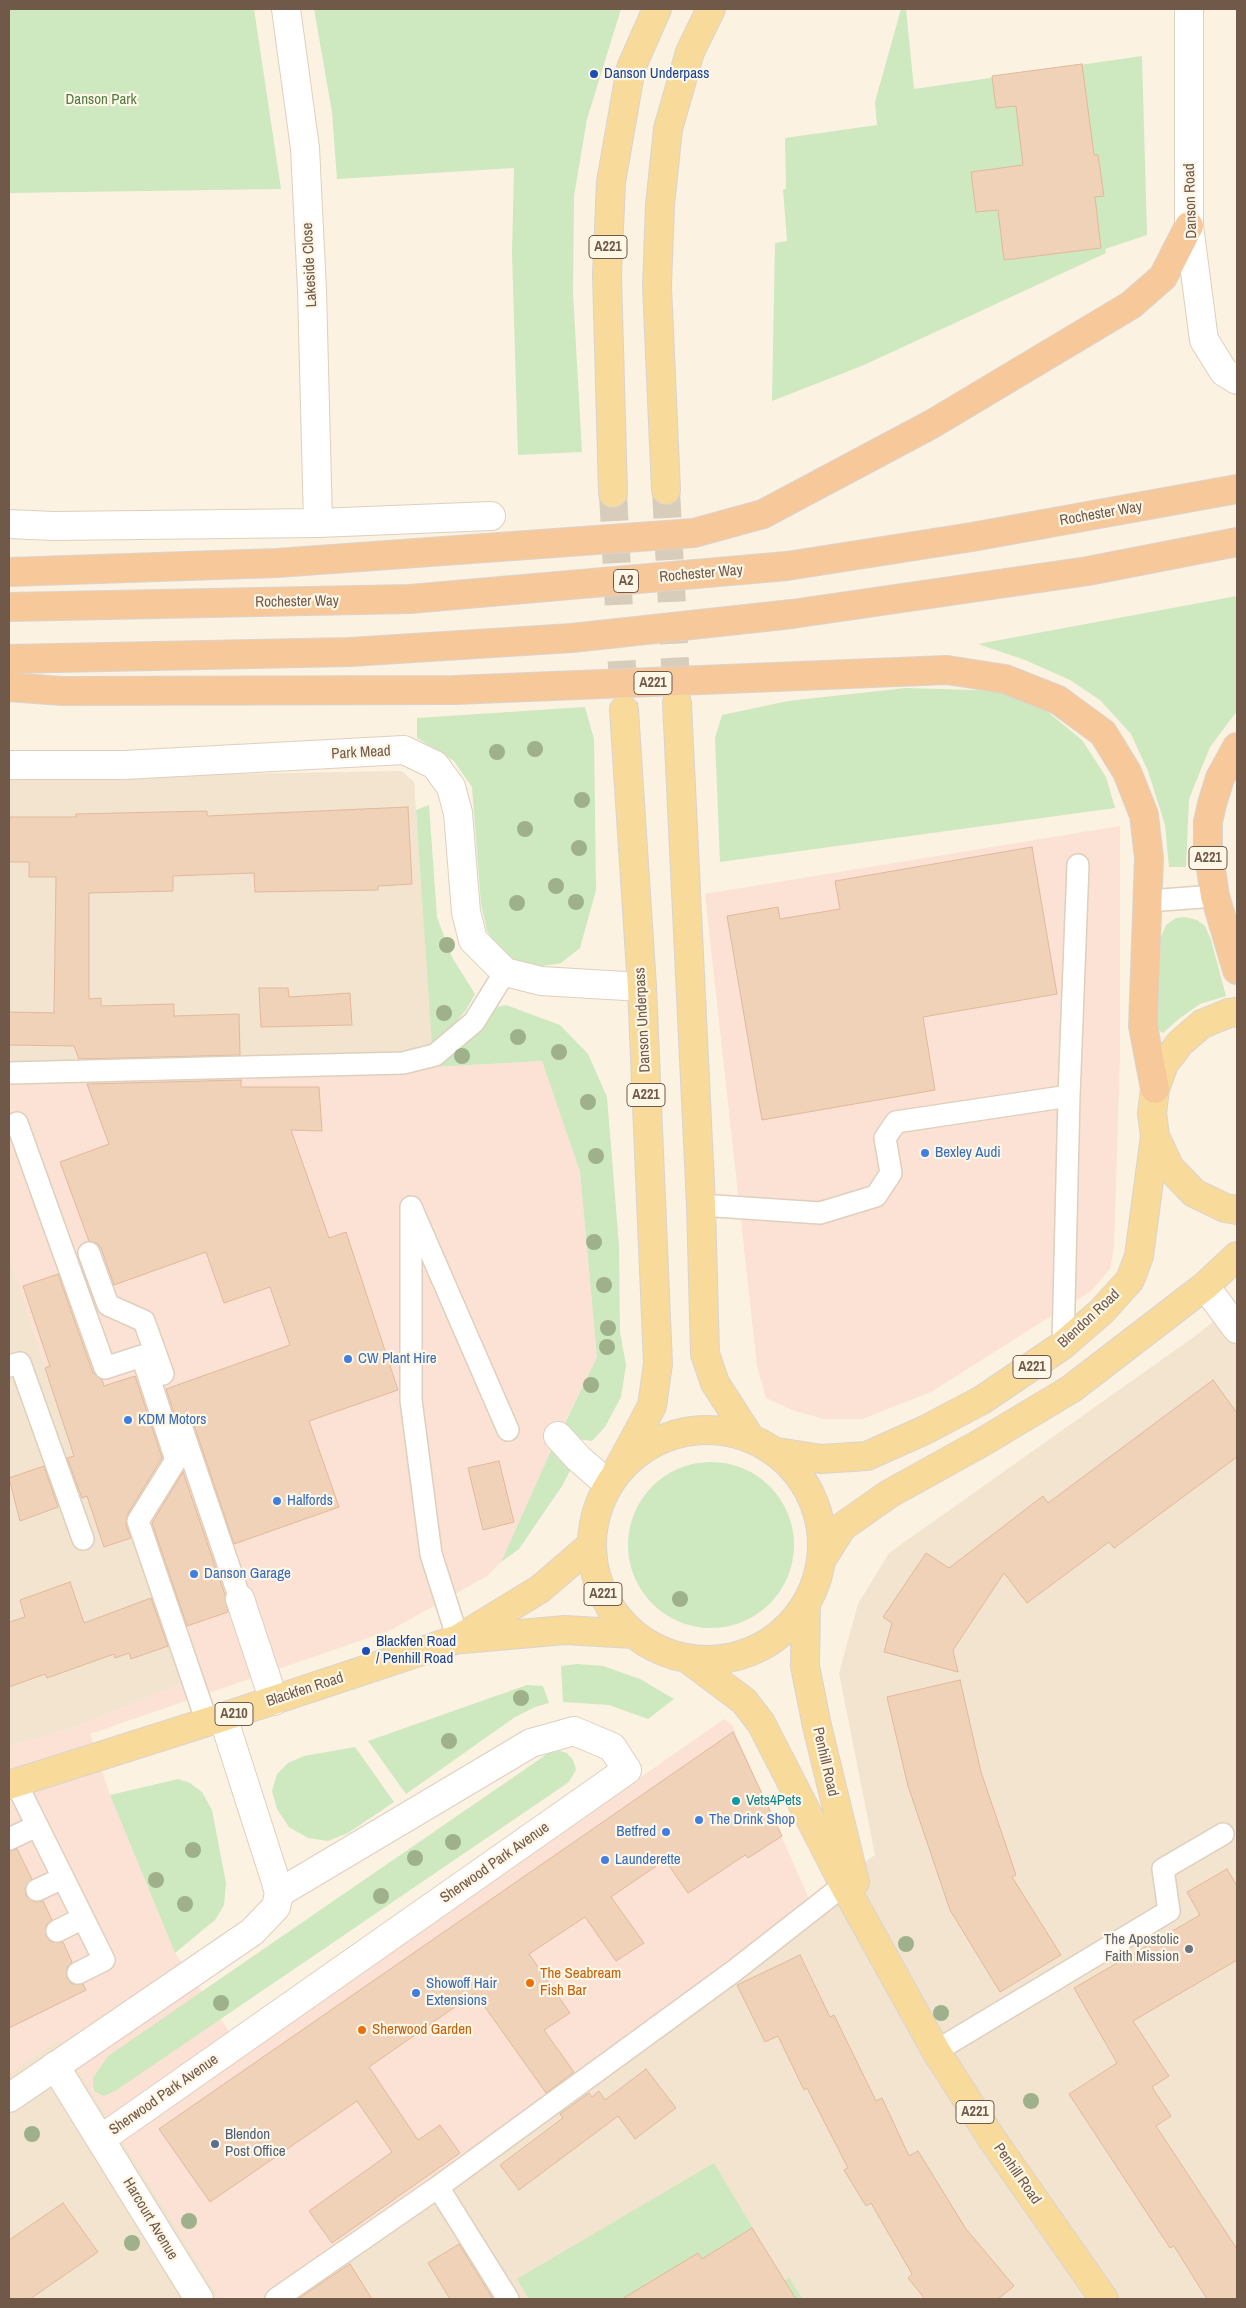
<!DOCTYPE html>
<html>
<head>
<meta charset="utf-8">
<style>
	body { margin:0 }
	#map { position:relative; width:1246px; height:2308px; overflow:hidden; background:#fbf2e1; font-family:"Archivo Narrow",sans-serif }
	canvas { display:block }
	.frame { position:absolute; inset:0; border:10px solid #715949; pointer-events:none }
</style>
</head>
<body>
<div id="map">
<canvas width="1246" height="2308"></canvas>
<div class="frame"></div>
</div>
<script>
const context = document.querySelector('canvas').getContext('2d');
context.lineJoin = 'round';
function fill(path, color) { context.fillStyle = color; context.fill(path, 'evenodd'); }
const shape = rows => new Path2D(rows.map(r => 'M' + r).join(''));
function strokePath(path, color, width, dash) { context.strokeStyle = color; context.lineWidth = width; context.lineCap = dash ? 'butt' : 'round'; context.setLineDash(dash || []); context.stroke(path); }
function drawText(font, color, halo, rows, align = 'center') {
  context.font = font + ' "Archivo Narrow",sans-serif'; context.lineWidth = 4.5; context.setLineDash([]); context.textBaseline = 'middle'; context.strokeStyle = halo; context.fillStyle = color; for (const [text, x, y, turn = 0] of rows) {
    context.save(); context.translate(x, y); context.rotate((+turn || 0) * Math.PI / 180); context.textAlign = isNaN(turn) ? turn : align; if (halo) context.strokeText(text, 0, 0); context.fillText(text, 0, 0); context.restore();
  }
}
const residential = shape([
	[402,771,414,782,434,1067,9,1082,9,778],
	[9,1253,45,1366,74,1356,182,1683,73,1728,9,1746],
	[1237,1302,1237,2299,262,2299,746,1951,875,1855,839,1673,858,1604,889,1553,1198,1334],
	[60,2039,221,2299,9,2299,9,2073]
]);
const commercial = shape([
	[1120,826,1120,1058,1114,1247,1110,1269,1091,1291,931,1392,862,1419,824,1419,795,1411,766,1398,757,1366,705,894],
	[542,1061,580,1172,597,1357,553,1446,501,1562,487,1576,391,1630,90,1734,110,1795,175,1953,245,2054,724,1719,732,1725,810,1901,746,1951,262,2299,221,2299,60,2039,9,2073,9,1746,73,1728,182,1683,74,1356,45,1366,9,1253,9,1082,434,1067]
]);
const green = shape([
	[9,9,254,9,281,189,9,193],
	[314,9,621,9,587,119,574,196,573,294,582,452,518,455,512,253,514,168,337,179,332,112],
	[901,9,906,9,914,89,1142,56,1147,235,1105,249,1106,253,864,365,772,401,775,243,787,241,783,189,786,189,785,138,877,125,875,102],
	[1237,596,1237,711,1210,747,1189,799,1186,867,1169,867,1165,825,1148,771,1131,734,1100,700,1070,680,1025,660,978,644],
	[906,688,1006,691,1038,704,1082,740,1106,777,1115,808,720,862,715,738,722,715,788,701],
	[585,707,594,739,596,890,580,948,561,963,537,967,520,963,499,950,487,931,481,904,472,787,454,761,417,738,417,718],
	[429,805,437,917,452,957,475,994,466,1010,446,1034,432,1045,416,810],
	[1185,917,1197,920,1205,926,1211,940,1226,996,1200,1004,1180,1018,1163,1033,1158,1030,1158,1022,1161,937,1166,925,1176,918],
	[506,1005,560,1025,588,1054,607,1097,619,1246,620,1332,626,1365,621,1397,605,1427,592,1441,571,1438,562,1429,597,1357,580,1172,542,1061,434,1067,449,1058,468,1042,497,1007],
	[553,1446,572,1467,562,1486,519,1549,501,1562],
	'628 1545a83 83 0 1 1 166 0a83 83 0 1 1-166 0Z',
	[577,1664,603,1666,640,1679,674,1699,648,1719,609,1705,563,1702,561,1666],
	[527,1685,543,1686,549,1703,535,1707,515,1717,406,1794,368,1741],
	[355,1747,394,1802,348,1833,328,1841,308,1838,289,1827,277,1809,272,1791,277,1774,288,1763,304,1756],
	[560,1751,567,1753,573,1760,576,1770,569,1782,115,2091,104,2096,94,2091,93,2078,108,2056,550,1752],
	[178,1779,190,1783,202,1792,212,1810,226,1883,224,1905,215,1920,175,1953,110,1795],
	[714,2163,784,2281,789,2278,803,2299,529,2299,517,2279]
]);
const building = shape([
	[1082,64,1094,155,1098,155,1104,196,1095,197,1101,248,1004,260,998,210,976,212,971,172,1023,165,1016,106,996,108,992,76,1082,64],
	[408,807,412,884,378,886,378,890,255,892,254,873,173,876,173,891,89,893,89,999,101,998,101,1006,174,1004,174,1016,239,1014,240,1055,79,1059,74,1046,9,1045,9,1012,54,1013,56,877,29,877,29,862,9,862,9,817,76,817,76,814,207,811,207,816,408,807],
	[1032,847,1057,994,923,1017,935,1090,762,1120,727,916,778,907,780,919,840,909,835,881,1032,847],
	[259,988,288,988,289,997,350,993,352,1025,261,1027,259,988],
	[241,1080,241,1087,319,1087,322,1131,291,1130,329,1238,346,1232,398,1390,309,1421,339,1507,234,1544,194,1425,185,1417,176,1419,166,1389,290,1345,270,1287,224,1303,206,1252,114,1285,101,1248,97,1243,89,1241,60,1162,109,1144,87,1084,241,1080],
	[58,1274,93,1373,102,1380,104,1386,135,1376,162,1458,127,1515,126,1525,131,1538,104,1547,87,1496,82,1498,67,1458,74,1456,45,1368,50,1366,23,1286,58,1274],
	[1213,1380,1237,1413,1237,1457,1114,1548,1109,1542,1027,1603,1004,1573,953,1650,958,1672,884,1652,892,1623,883,1617,926,1553,949,1568,1043,1496,1048,1503,1213,1380],
	[499,1461,514,1522,483,1530,468,1468,499,1461],
	[44,1466,58,1507,20,1521,9,1478,44,1466],
	[183,1472,225,1595,228,1612,187,1626,152,1523,183,1472],
	[70,1582,84,1623,151,1598,168,1646,131,1659,129,1653,115,1658,114,1654,47,1678,45,1674,9,1687,9,1622,25,1617,20,1600,70,1582],
	[960,1680,981,1772,1016,1875,1012,1877,1061,1955,1000,1992,950,1910,908,1786,887,1697,960,1680],
	[733,1732,782,1836,748,1858,745,1855,688,1893,665,1860,611,1897,644,1943,616,1961,585,1917,529,1954,570,2013,544,2030,574,2072,546,2093,475,1993,369,2067,418,2140,440,2125,460,2153,332,2243,309,2211,392,2152,357,2101,210,2202,159,2129,733,1732],
	[17,1849,32,1879,25,1888,26,1896,35,1902,43,1901,52,1920,46,1925,46,1936,51,1942,63,1942,72,1962,67,1967,67,1978,72,1984,83,1984,86,1990,9,2028,9,1851,17,1849],
	[1227,1869,1237,1886,1237,1960,1133,2021,1169,2076,1152,2087,1171,2116,1156,2126,1237,2249,1237,2299,1207,2299,1174,2246,1170,2248,1069,2094,1117,2063,1074,1988,1200,1915,1187,1892,1227,1869],
	[800,1955,830,2017,834,2015,876,2101,882,2098,909,2156,918,2151,966,2229,1014,2286,998,2299,925,2299,908,2278,912,2274,871,2203,866,2206,844,2170,848,2168,807,2088,804,2090,778,2036,765,2042,737,1985,800,1955],
	[646,2069,676,2108,635,2139,618,2116,519,2190,500,2165,563,2118,560,2114,589,2093,592,2097,599,2091,605,2100,646,2069],
	[63,2203,98,2252,30,2299,9,2299,9,2240,63,2203],
	[752,2228,796,2299,622,2299,698,2253,702,2259,752,2228],
	[459,2244,493,2299,450,2299,428,2263,459,2244],
	[350,2264,372,2299,298,2299,342,2269,350,2264]
]);
const primaryTunnel = shape([
	[666,490,677,703],
	[613,493,624,706]
]);
const service = shape([
	[1148,901,1215,896],
	[9,1073,403,1063,435,1055,474,1022,505,972],
	[1069,1096,1078,865],
	[17,1123,105,1368,142,1356,176,1460,138,1521,207,1722],
	[701,1205,820,1213,876,1196,891,1173,885,1138,896,1122,1069,1096,1063,1345],
	[89,1253,108,1305,144,1321,163,1374],
	[9,1366,20,1363,83,1539],
	[182,1429,240,1599],
	[458,1639,431,1554,411,1400,411,1207,508,1430],
	[16,1783,104,1960,78,1973],
	[9,1839,37,1826],
	[37,1890,63,1878],
	[57,1931,83,1918],
	[936,2051,1169,1911,1163,1869,1223,1834],
	[438,2187,734,1971,844,1885],
	[276,2299,438,2187,508,2299]
]);
const minor = shape([
	[286,9,305,148,312,290,318,523],
	[1189,226,1204,340,1224,372,1237,380],
	[9,524,53,526,318,523,491,516],
	[9,765,124,765,404,750,435,765,451,787,458,813,466,912,473,940,505,972,541,981,642,987],
	[1205,1286,1237,1329],
	[558,1436,578,1458,608,1484],
	[240,1599,274,1701],
	[55,2066,199,2299],
	[101,2139,627,1770,612,1747,574,1731,531,1743,279,1893]
]);
const tertiary = shape([
	[1189,9,1189,226],
	[9,2098,252,1932,276,1907,279,1893,276,1882,223,1717]
]);
const primary = shape([
	[666,490,657,286,660,205,668,129,690,52,711,9],
	[613,493,607,275,611,182,631,68,657,9],
	[677,703,701,1205,705,1354,715,1383,749,1436],
	[1155,1136,1170,1168,1194,1193,1225,1208,1237,1210],
	'592 1545a115 115 0 1 1 230 0a115 115 0 1 1-230 0Z',
	[777,1452,821,1459,867,1456,925,1430,982,1400,1063,1345,1102,1311,1130,1280,1139,1256,1155,1136,1152,1113,1155,1089,1164,1064,1180,1043,1202,1024,1229,1013,1237,1012],
	[617,1471,652,1406,658,1364,642,987,624,710],
	[822,1559,842,1527,889,1494,981,1443,1071,1389,1205,1286,1237,1256],
	[806,1605,805,1666,817,1726,855,1882],
	[463,1639,565,1630,633,1634],
	[688,1659,744,1701,761,1723,844,1885,936,2051,992,2139,1104,2299],
	[9,1785,223,1717,458,1639,540,1589,590,1546]
]);
const trunk = shape([
	[9,572,277,563,694,533,763,514,932,424,1131,305,1163,277,1189,226],
	[9,607,410,599,787,566,972,537,1237,489],
	[9,659,350,652,572,638,792,614,1088,571,1237,542],
	[9,687,62,691,455,690,947,670,1005,679,1058,700,1103,733,1127,772,1144,815,1149,858,1143,1026,1155,1089],
	[1237,747,1220,778,1212,804,1208,822,1208,849,1215,896,1237,970]
]);
const trees = [
	[535,749],
	[497,752],
	[582,800],
	[525,829],
	[579,848],
	[556,886],
	[576,902],
	[517,903],
	[447,945],
	[444,1013],
	[518,1037],
	[559,1052],
	[462,1056],
	[588,1102],
	[596,1156],
	[594,1242],
	[604,1285],
	[608,1328],
	[607,1347],
	[591,1385],
	[680,1599],
	[521,1698],
	[449,1741],
	[453,1842],
	[193,1850],
	[415,1858],
	[156,1880],
	[381,1896],
	[185,1904],
	[906,1944],
	[221,2003],
	[941,2013],
	[1031,2101],
	[32,2134],
	[189,2221],
	[132,2243]
];
const markers = [
	[594,74,5,"#1a4fb4"],
	[925,1153,5,"#3f7fe0"],
	[348,1359,5,"#3f7fe0"],
	[128,1420,5,"#3f7fe0"],
	[277,1501,5,"#3f7fe0"],
	[194,1574,5,"#3f7fe0"],
	[366,1651,5,"#1a4fb4"],
	[736,1801,5,"#0f9aa8"],
	[699,1820,5,"#3f7fe0"],
	[666,1832,5,"#3f7fe0"],
	[605,1860,5,"#3f7fe0"],
	[1189,1949,5,"#6b7280"],
	[530,1983,5,"#e8710a"],
	[416,1993,5,"#3f7fe0"],
	[362,2030,5,"#e8710a"],
	[215,2144,5,"#5c6f8a"]
];
const shields = [
	[608,247,38],
	[626,581,25],
	[653,683,38],
	[1208,858,38],
	[646,1095,38],
	[1032,1367,38],
	[603,1594,38],
	[234,1714,38],
	[975,2112,38]
];
const shieldNames = [
	["A221",608,247],
	["A2",626,581],
	["A221",653,683],
	["A221",1208,858],
	["A221",646,1095],
	["A221",1032,1367],
	["A221",603,1594],
	["A210",234,1714],
	["A221",975,2112]
];
const transitNames = [
	["Danson Underpass",604,74],
	["Blackfen Road",376,1642],
	["/ Penhill Road",376,1659]
];
const parkNames = [
	["Danson Park",101,100]
];
const streetNames = [
	["Danson Road",1191,201,-92],
	["Lakeside Close",310,265,-93],
	["Rochester Way",1101,514,-10],
	["Rochester Way",701,574,-5],
	["Rochester Way",297,602,-1],
	["Park Mead",361,753,-3],
	["Danson Underpass",643,1020,-93],
	["Blendon Road",1089,1319,-43],
	["Blackfen Road",305,1690,-18],
	["Penhill Road",825,1762,77],
	["Sherwood Park Avenue",495,1863,-35],
	["Sherwood Park Avenue",164,2095,-35],
	["Penhill Road",1017,2174,55],
	["Harcourt Avenue",150,2219,59]
];
const shopNames = [
	["Bexley Audi",935,1153],
	["CW Plant Hire",358,1359],
	["KDM Motors",138,1420],
	["Halfords",287,1501],
	["Danson Garage",204,1574],
	["The Drink Shop",709,1820],
	["Betfred",656,1832,"right"],
	["Launderette",615,1860],
	["Showoff Hair",426,1984],
	["Extensions",426,2001]
];
const cultureNames = [
	["Vets4Pets",746,1801]
];
const worshipNames = [
	["The Apostolic",1179,1940],
	["Faith Mission",1179,1957]
];
const foodNames = [
	["The Seabream",540,1974],
	["Fish Bar",540,1991],
	["Sherwood Garden",372,2030]
];
const serviceNames = [
	["Blendon",225,2135],
	["Post Office",225,2152]
];
fill(residential, '#f2e4cf');
fill(commercial, '#fbe2d4');
fill(green, '#cee8c0');
fill(building, '#f0d2b9');
strokePath(building, '#e2b99a', 1);
strokePath(primaryTunnel, '#d8ccbb', 28, [28, 14]);
strokePath(service, '#dfcfbd', 24);
strokePath(minor, '#dfcfbd', 30);
strokePath(tertiary, '#dfcfbd', 30);
strokePath(primary, '#dad4d0', 30);
strokePath(trunk, '#dad4d0', 30);
strokePath(service, '#fff', 21);
strokePath(minor, '#fff', 28);
strokePath(tertiary, '#fff', 28);
strokePath(primary, '#f8da9a', 28);
strokePath(trunk, '#f6c89a', 28);
context.fillStyle = '#9eb18b';
for (const [x, y] of trees) { context.beginPath(); context.arc(x, y, 8, 0, 2 * Math.PI); context.fill(); }
for (const [x, y, r, color] of markers) { const dot = new Path2D(); dot.arc(x, y, r, 0, 2 * Math.PI); context.fillStyle = color; context.fill(dot); strokePath(dot, '#fef6e6', 2); }
for (const [x, y, w] of shields) { const box = new Path2D(); box.roundRect(x - w / 2, y - 11.5, w, 23, 4); context.fillStyle = '#fef6e6'; context.fill(box); strokePath(box, '#715949', 1); }
drawText('bold 14px', '#715949', null, shieldNames);
drawText('15px', '#164399', '#fef6e6', transitNames, 'left');
drawText('15px', '#527c44', '#fef6e6', parkNames);
drawText('15px', '#715949', '#fef6e6', streetNames);
drawText('15px', '#366cbe', '#fef6e6', shopNames, 'left');
drawText('15px', '#0d838f', '#fef6e6', cultureNames, 'left');
drawText('15px', '#5b616d', '#fef6e6', worshipNames, 'right');
drawText('15px', '#c56008', '#fef6e6', foodNames, 'left');
drawText('15px', '#4e5e75', '#fef6e6', serviceNames, 'left');
</script>
</body>
</html>
